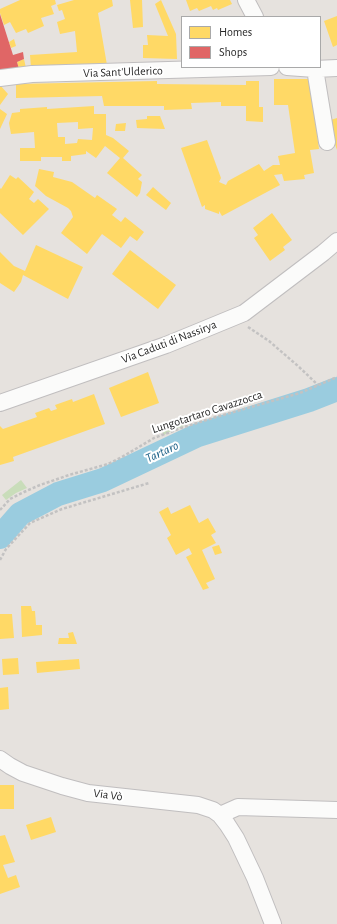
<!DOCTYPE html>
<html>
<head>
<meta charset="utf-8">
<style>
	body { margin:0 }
	#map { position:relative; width:337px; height:924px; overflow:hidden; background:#e6e2de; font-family:"Alegreya Sans",sans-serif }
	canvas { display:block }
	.legend { position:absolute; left:181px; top:16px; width:140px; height:52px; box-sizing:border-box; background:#fff; border:1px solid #a9a9a9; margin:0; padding:5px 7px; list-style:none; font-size:12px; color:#282828 }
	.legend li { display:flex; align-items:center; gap:8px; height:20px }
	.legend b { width:20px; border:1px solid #a9a9a9 }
</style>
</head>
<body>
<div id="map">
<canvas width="337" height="924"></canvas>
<ul class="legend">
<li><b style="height:11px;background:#ffd966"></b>Homes</li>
<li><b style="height:11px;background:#e06666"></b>Shops</li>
</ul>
</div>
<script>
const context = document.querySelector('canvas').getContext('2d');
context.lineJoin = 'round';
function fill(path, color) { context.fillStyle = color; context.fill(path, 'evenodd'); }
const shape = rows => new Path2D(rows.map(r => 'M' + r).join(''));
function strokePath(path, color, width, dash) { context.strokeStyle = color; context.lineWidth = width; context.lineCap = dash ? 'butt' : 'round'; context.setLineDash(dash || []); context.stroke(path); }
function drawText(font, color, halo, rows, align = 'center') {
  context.font = font + ' "Alegreya Sans",sans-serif'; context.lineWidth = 4; context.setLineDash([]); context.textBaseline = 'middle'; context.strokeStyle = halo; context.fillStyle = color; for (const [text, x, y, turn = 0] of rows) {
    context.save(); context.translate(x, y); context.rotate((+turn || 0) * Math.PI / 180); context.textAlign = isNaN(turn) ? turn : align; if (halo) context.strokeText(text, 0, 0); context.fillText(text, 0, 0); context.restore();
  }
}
const green = shape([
	[256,394,258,401,239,407,236,400],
	[183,419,184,426,173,430,164,435,161,429],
	[21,480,27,488,16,493,6,500,2,495]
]);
const homes = shape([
	[20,0,55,0,56,4,51,6,54,14,41,18,44,26,28,33,26,29,16,33,10,22,4,25,0,13,0,9],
	[74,0,112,0,113,6,98,13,107,65,31,68,30,55,77,52,75,31,60,34,57,22,65,19,62,10,59,11,57,5],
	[130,0,142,0,143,27,133,28],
	[161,0,176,34,177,59,143,58,143,45,148,45,147,35,168,36,155,4],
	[186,0,230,0,232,4,218,10,217,8,213,10,211,6,199,11,197,8,190,11],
	[337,16,337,45,333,47,324,21],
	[14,39,16,46,11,48,9,42],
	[24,59,26,68,19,69,17,62],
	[274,79,310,79,319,149,310,150,314,173,304,175,305,179,284,181,282,174,274,175,280,185,222,216,219,211,219,214,205,209,205,205,202,207,181,148,207,140,221,178,219,182,226,185,228,181,259,164,264,171,273,165,280,165,278,156,295,153,288,105,274,105],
	[157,81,157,84,246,85,246,81,259,81,259,107,263,107,263,122,246,121,246,106,221,106,221,102,191,103,192,109,164,110,164,106,104,106,102,96,16,98,16,84],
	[0,85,8,94,0,105],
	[94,106,94,114,106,114,106,135,113,138,129,151,123,158,142,175,138,179,142,182,140,193,137,197,107,173,120,158,105,146,96,158,86,151,86,154,71,156,71,161,62,161,62,157,41,157,41,161,20,161,20,148,35,148,34,132,11,134,9,123,12,113,20,112,20,109,47,107,47,109],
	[78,122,78,129,93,128,92,140,78,139,77,143,65,144,65,137,58,137,57,123],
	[0,109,7,114,0,129],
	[147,116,160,116,165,129,137,128,136,120,147,119],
	[337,118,337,150,327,121],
	[126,123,125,131,115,131,116,124],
	[39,169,54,172,53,177,72,182,95,198,97,195,117,209,112,215,121,222,125,217,144,232,137,241,130,236,121,248,102,234,87,254,61,233,73,217,71,211,68,208,46,196,35,186],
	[10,175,16,179,18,177,34,192,29,199,34,203,38,199,49,209,23,235,0,213,0,188,1,189],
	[153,187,171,203,166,210,146,195],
	[272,213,292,240,283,247,285,250,270,261,254,238,258,235,253,228],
	[36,245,83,267,68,299,23,275,21,282,14,292,0,283,0,252,14,266,25,271],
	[130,250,176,285,158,309,112,274],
	[148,372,159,403,121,417,109,388],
	[94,394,105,424,13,457,14,461,0,465,0,426,3,429,37,417,35,413,49,408,51,411,57,409,55,405,72,399,73,402],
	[190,505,199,523,208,518,216,532,211,535,216,543,202,550,215,579,206,583,209,588,203,590,186,557,192,554,189,548,176,555,167,538,171,535,159,512,168,507,171,514],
	[219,545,222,553,215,555,212,547],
	[21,606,31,606,32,611,35,611,36,625,42,625,42,635,22,637],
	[0,614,12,614,14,638,0,639],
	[73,632,77,644,58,644,59,638,69,638,68,633],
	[18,658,19,674,3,675,2,659],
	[79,659,80,669,37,673,36,662],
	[8,687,9,709,0,710,0,688],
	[0,785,14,785,14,809,0,809],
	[51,817,56,832,31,840,26,825],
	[5,835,15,862,3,865,8,878,16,875,20,887,0,894,0,836]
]);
const shops = shape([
	[0,14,13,55,23,52,24,59,17,62,19,69,0,72]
]);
const river = shape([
	[0,537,20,514,58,494,103,480,198,435,309,400,337,389]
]);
const path = shape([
	[248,327,269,341,298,366,318,385],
	[0,510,10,499,24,492,40,485,69,475,108,464,122,457,154,438,181,428,216,417,300,393,337,377],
	[0,560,6,549,30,523,62,509,149,483]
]);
const minor = shape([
	[246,0,255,17],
	[287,67,315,69,337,68],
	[315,69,327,142],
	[0,78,32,74,271,67],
	[0,403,166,345,193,334,244,313,323,253,337,241],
	[0,759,10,766,23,773,62,786,88,793,198,805,213,810,220,815,238,807,337,810],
	[220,815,227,824,236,838,255,878,273,924]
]);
const streetNames = [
	["Via Sant'Ulderico",123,72,-2],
	["Via Caduti di Nassirya",169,342,-21],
	["Lungotartaro Cavazzocca",207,412,-18],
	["Via Vò",108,795,7]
];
const waterNames = [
	["Tartaro",162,452,-25]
];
fill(green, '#c9ddba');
fill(homes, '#ffd966');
fill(shops, '#e06666');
strokePath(river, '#9accdf', 24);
strokePath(minor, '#c0bebf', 18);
strokePath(path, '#c3c2c2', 2.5, [3, 2]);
strokePath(minor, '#fbfbfa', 16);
drawText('12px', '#282828', '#fff', streetNames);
drawText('italic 13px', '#1c6187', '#fff', waterNames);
</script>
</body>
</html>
